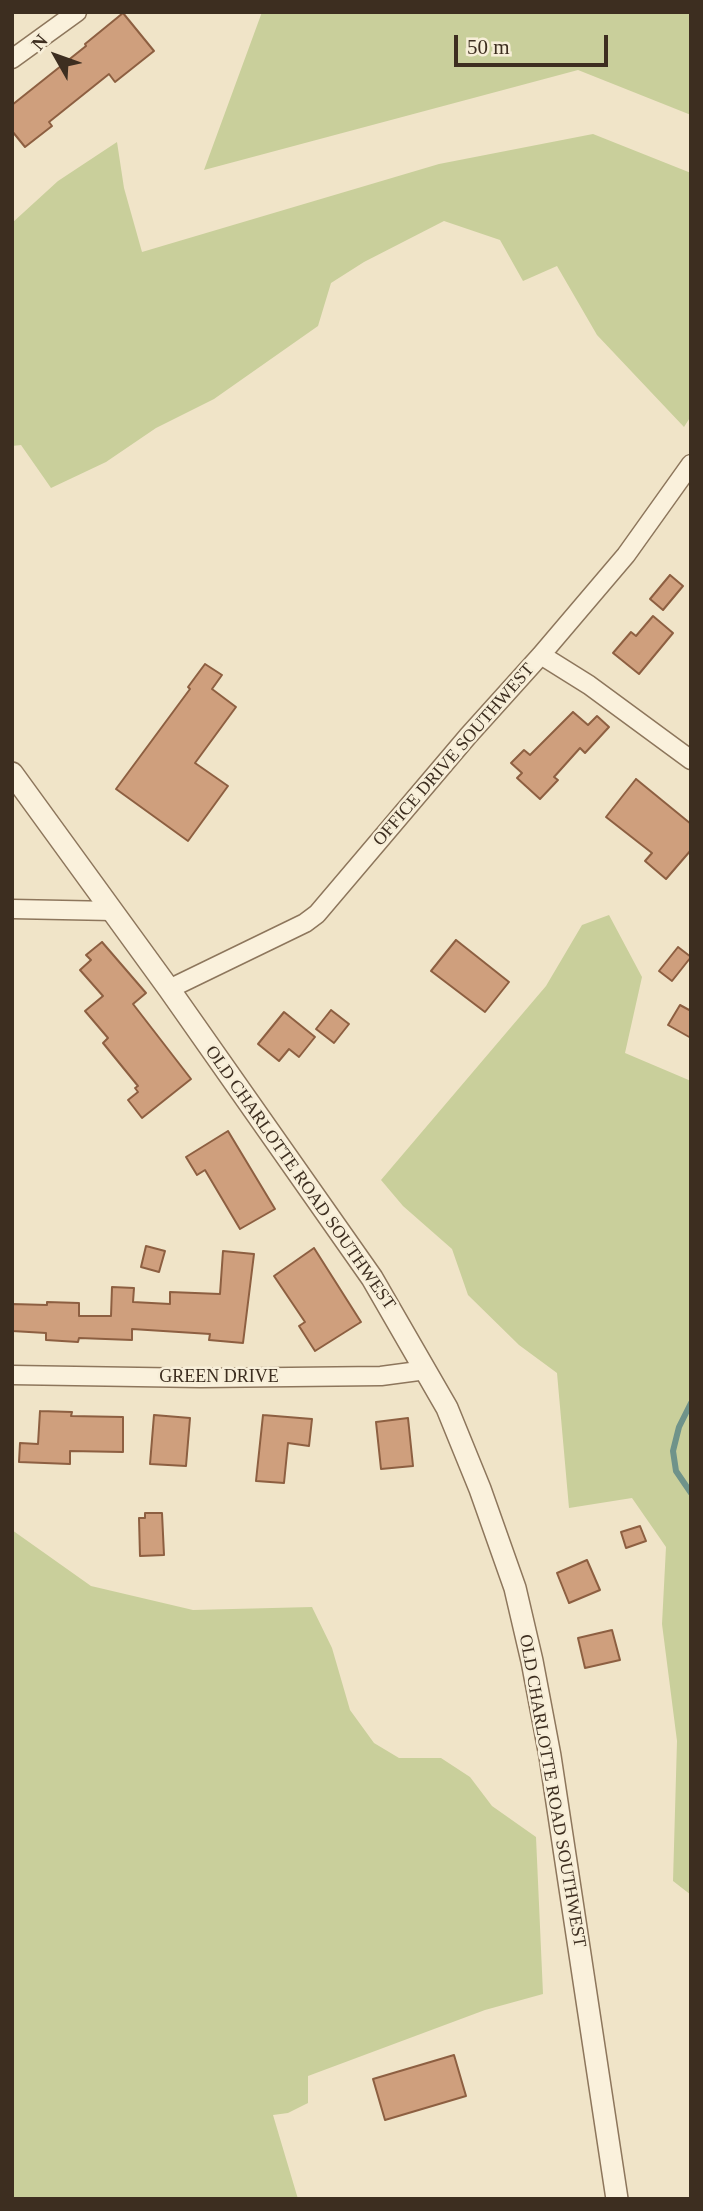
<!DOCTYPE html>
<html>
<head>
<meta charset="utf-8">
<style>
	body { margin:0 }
	#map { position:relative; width:703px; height:2211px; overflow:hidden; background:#f0e4c8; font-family:Georgia,serif }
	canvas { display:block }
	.frame { position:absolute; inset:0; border:14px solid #3d2e20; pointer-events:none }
	.north { position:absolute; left:21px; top:21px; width:70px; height:70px; -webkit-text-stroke:5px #f7eed8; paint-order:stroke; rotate:310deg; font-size:19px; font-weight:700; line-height:28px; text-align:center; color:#3d2e20 }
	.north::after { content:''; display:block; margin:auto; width:24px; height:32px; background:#3d2e20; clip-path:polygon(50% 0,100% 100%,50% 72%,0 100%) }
	.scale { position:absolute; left:454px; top:35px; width:154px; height:32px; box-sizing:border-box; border:4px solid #3d2e20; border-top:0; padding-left:9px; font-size:21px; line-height:24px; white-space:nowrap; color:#3d2e20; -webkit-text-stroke:5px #f7eed8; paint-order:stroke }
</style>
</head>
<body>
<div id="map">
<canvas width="703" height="2211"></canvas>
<div class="frame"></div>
<div class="north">N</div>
<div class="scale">50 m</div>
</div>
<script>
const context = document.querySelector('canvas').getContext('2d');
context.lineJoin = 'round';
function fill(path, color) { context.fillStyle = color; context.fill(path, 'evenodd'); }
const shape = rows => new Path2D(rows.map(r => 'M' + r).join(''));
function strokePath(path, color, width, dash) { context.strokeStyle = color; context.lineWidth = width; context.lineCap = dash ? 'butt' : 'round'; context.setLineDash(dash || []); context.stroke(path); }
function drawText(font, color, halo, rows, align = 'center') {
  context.font = font + ' Georgia,serif'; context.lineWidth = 5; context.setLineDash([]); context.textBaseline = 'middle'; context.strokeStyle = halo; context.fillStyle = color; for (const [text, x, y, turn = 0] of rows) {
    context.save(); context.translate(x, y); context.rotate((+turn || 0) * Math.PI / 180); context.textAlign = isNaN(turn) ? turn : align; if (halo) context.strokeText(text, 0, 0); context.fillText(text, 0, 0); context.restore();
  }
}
const green = shape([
	[262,12,691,12,691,115,578,70,204,170],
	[593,134,691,173,691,416,684,427,597,335,557,266,523,281,500,240,444,221,364,262,331,283,318,326,214,399,156,428,106,462,51,488,21,445,12,446,12,223,58,181,117,142,124,188,142,252,439,164],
	[609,915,642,977,625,1053,691,1081,691,1895,673,1881,677,1741,662,1624,666,1547,632,1498,569,1508,557,1373,519,1345,468,1295,452,1249,403,1206,381,1180,546,986,582,925],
	[12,1530,91,1586,193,1610,312,1607,332,1648,350,1710,374,1743,399,1758,441,1758,470,1777,492,1806,536,1837,543,1994,485,2010,308,2076,308,2103,288,2113,273,2115,298,2199,12,2199]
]);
const stream = shape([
	[691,1403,679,1427,673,1451,676,1471,691,1493]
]);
const building = shape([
	[123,13,154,51,115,82,109,74,49,122,52,126,25,147,12,131,12,105,86,46,85,44,123,13],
	[670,575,683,586,663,610,650,599,670,575],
	[653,616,673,633,639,674,613,653,631,632,636,636,653,616],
	[205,664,222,675,212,689,236,707,195,763,228,786,188,841,116,789,190,689,188,687,205,664],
	[573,712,588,725,597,716,609,727,585,753,580,748,554,777,558,780,540,799,517,778,522,773,511,763,524,750,530,755,573,712],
	[636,779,691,824,691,850,666,879,645,861,652,853,606,817,636,779],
	[456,940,509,982,485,1012,431,971,456,940],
	[102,942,146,993,133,1004,191,1079,142,1118,128,1100,138,1092,135,1088,138,1086,103,1043,108,1038,85,1011,103,996,80,970,91,960,86,955,102,942],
	[678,947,691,957,672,981,659,971,678,947],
	[680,1005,691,1011,691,1038,668,1025,680,1005],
	[331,1010,349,1024,334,1043,316,1029,331,1010],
	[284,1012,315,1037,299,1057,289,1049,279,1061,258,1044,284,1012],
	[228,1131,275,1209,240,1229,205,1170,197,1175,186,1157,228,1131],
	[146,1246,165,1251,159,1272,141,1267,146,1246],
	[314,1248,361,1322,315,1351,299,1326,305,1322,274,1276,314,1248],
	[223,1251,254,1254,243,1343,209,1340,210,1334,132,1329,132,1340,79,1338,78,1342,46,1340,46,1333,12,1331,12,1304,47,1305,47,1302,79,1303,79,1316,111,1316,112,1287,134,1288,133,1302,170,1304,170,1292,220,1294,223,1251],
	[40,1411,72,1412,71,1416,123,1417,123,1452,70,1451,70,1464,19,1462,20,1443,38,1444,40,1411],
	[154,1415,190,1418,186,1466,150,1464,154,1415],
	[263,1415,312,1419,309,1446,288,1443,284,1483,256,1481,263,1415],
	[408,1418,413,1466,381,1469,376,1422,408,1418],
	[145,1513,162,1513,164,1555,140,1556,139,1518,145,1518,145,1513],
	[640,1526,646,1541,626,1548,621,1532,640,1526],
	[587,1560,600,1590,569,1603,557,1573,587,1560],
	[612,1630,620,1660,585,1668,578,1638,612,1630],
	[454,2055,466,2096,385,2120,373,2079,454,2055]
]);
const minor = shape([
	[12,59,77,12],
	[541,655,589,685,691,760],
	[12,909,113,911],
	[169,989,305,923,317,914,468,736,541,655,626,555,691,464],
	[12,1375,201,1378,381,1376,426,1370]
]);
const tertiary = shape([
	[12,773,169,989,372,1278,447,1408,480,1489,515,1588,532,1661,550,1756,617,2199]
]);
const streetNames = [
	["OFFICE DRIVE SOUTHWEST",454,755,-49],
	["OLD CHARLOTTE ROAD SOUTHWEST",300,1178,55],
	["GREEN DRIVE",219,1377],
	["OLD CHARLOTTE ROAD SOUTHWEST",552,1791,80]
];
fill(green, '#c9cf9b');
strokePath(stream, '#6f938a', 6);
fill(building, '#cf9f7d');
strokePath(building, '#8d5f41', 2);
strokePath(minor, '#8d765c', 21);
strokePath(tertiary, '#8d765c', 24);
strokePath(minor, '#faf1dc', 18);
strokePath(tertiary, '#faf1dc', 21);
drawText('18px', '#3d2e20', '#f7eed8', streetNames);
</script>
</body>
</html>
